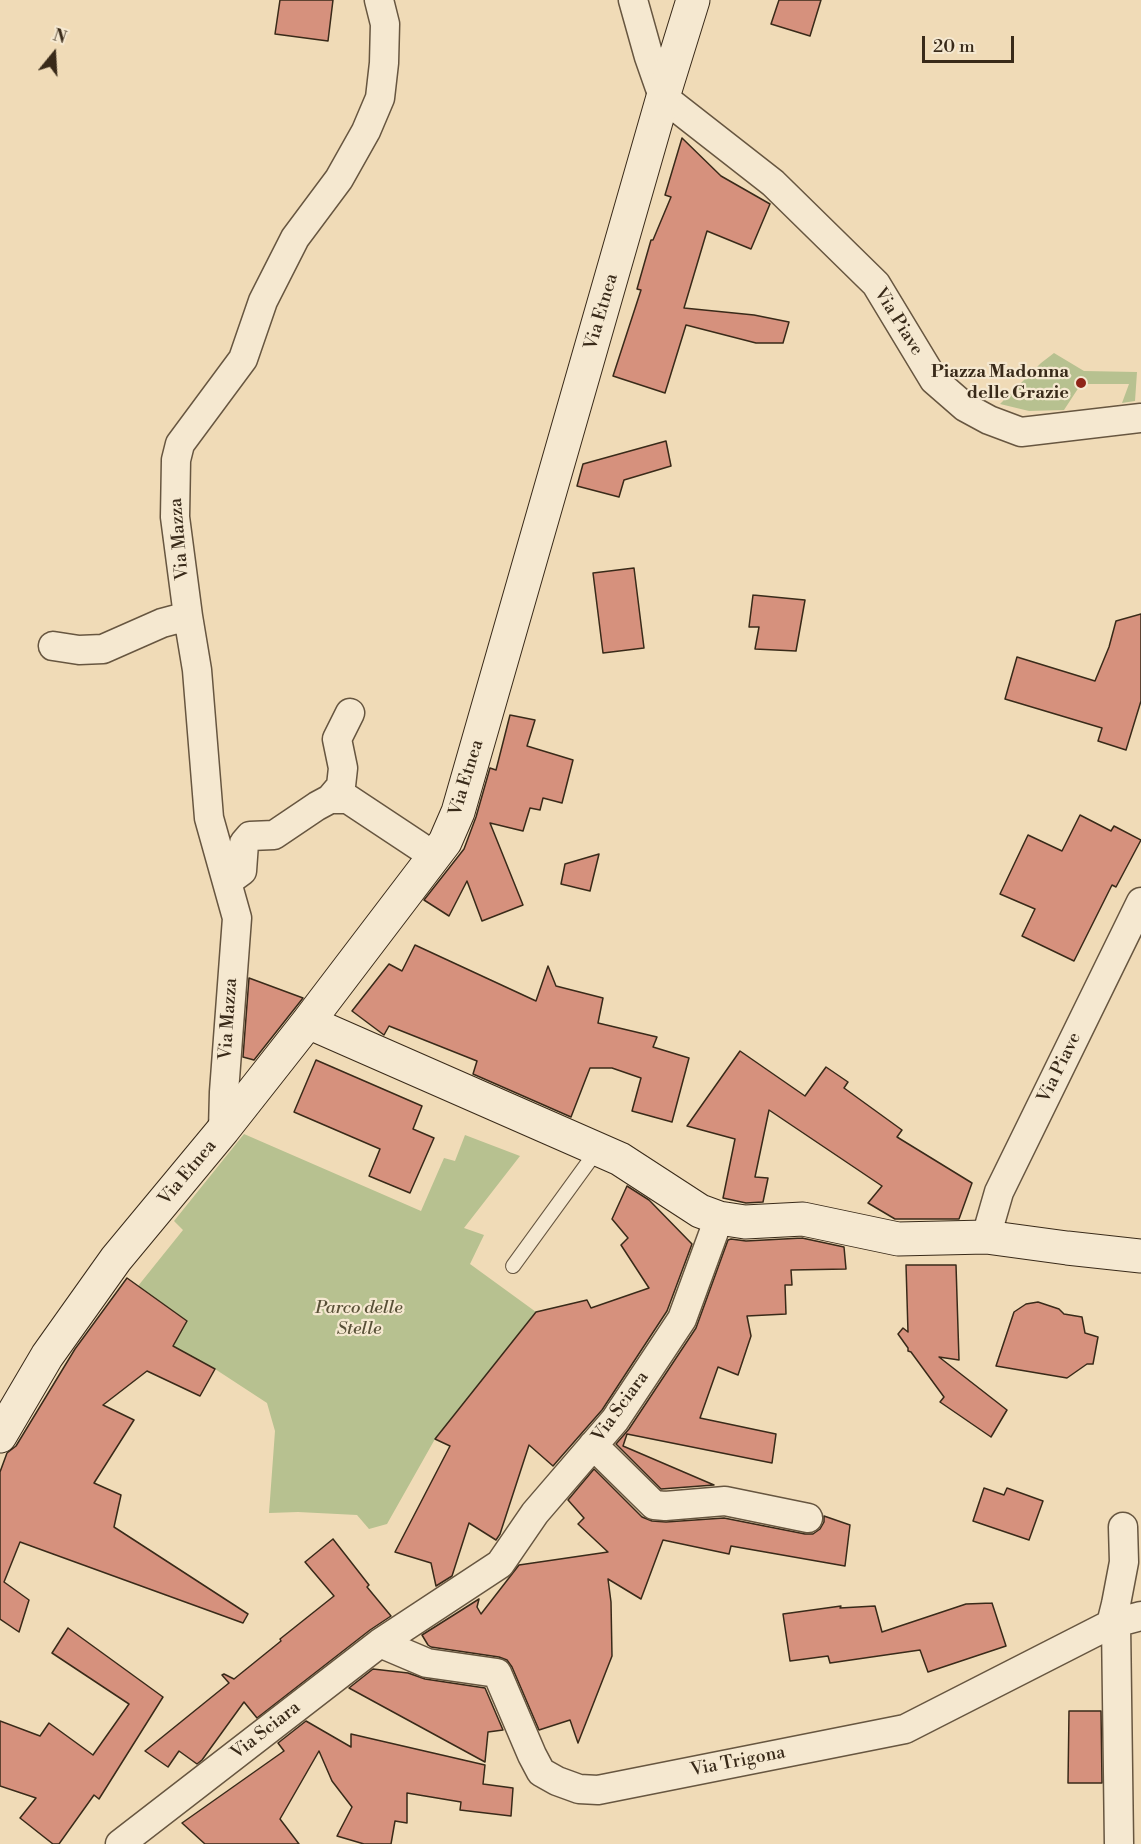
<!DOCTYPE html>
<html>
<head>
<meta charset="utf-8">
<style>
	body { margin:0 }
	#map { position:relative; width:1141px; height:1844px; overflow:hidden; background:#f0dbb7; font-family:"Libre Bodoni",serif }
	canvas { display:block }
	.north { position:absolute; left:24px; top:24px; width:60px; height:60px; -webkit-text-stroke:4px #f5e8d0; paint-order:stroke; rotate:18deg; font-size:16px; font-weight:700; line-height:24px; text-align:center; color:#392a19 }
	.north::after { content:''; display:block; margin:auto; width:21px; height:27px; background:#392a19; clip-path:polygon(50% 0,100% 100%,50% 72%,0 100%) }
	.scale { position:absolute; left:922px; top:36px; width:92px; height:27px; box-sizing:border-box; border:3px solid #392a19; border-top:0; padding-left:8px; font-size:18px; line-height:21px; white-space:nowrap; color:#392a19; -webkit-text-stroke:4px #f5e8d0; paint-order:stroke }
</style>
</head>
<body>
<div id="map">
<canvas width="1141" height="1844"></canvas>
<div class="north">N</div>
<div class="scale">20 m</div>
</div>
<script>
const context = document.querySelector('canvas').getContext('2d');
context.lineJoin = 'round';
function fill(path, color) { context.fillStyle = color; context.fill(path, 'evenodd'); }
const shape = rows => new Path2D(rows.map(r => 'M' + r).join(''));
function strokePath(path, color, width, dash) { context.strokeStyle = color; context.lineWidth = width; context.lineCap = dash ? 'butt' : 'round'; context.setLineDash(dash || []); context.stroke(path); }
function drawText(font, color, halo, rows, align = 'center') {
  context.font = font + ' "Libre Bodoni",serif'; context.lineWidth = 4.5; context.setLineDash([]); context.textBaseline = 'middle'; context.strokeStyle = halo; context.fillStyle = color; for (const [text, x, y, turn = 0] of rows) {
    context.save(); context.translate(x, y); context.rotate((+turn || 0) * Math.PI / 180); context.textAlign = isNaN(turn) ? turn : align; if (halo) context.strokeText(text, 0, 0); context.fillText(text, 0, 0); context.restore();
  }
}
const green = shape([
	[1054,353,1084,371,1137,372,1135,401,1122,403,1129,384,1081,384,1064,410,1029,411,1000,404,1041,363],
	[244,1134,421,1211,444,1158,455,1161,465,1135,520,1156,464,1228,484,1235,470,1264,536,1312,435,1439,387,1524,369,1529,357,1515,298,1512,269,1513,275,1431,267,1403,215,1369,172,1346,138,1286,183,1230,174,1221]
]);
const building = shape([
	[280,0,333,0,328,41,275,34,280,0],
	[779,0,821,0,810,36,771,24,779,0],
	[682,138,721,176,770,204,751,249,707,231,684,308,754,315,789,322,783,343,756,343,686,325,665,393,613,376,641,290,637,289,651,240,653,240,671,197,665,195,682,138],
	[666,441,671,466,624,480,619,497,577,486,583,464,666,441],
	[634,568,644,648,603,653,593,573,634,568],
	[753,595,805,600,796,651,755,649,759,627,749,627,753,595],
	[1141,614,1141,701,1126,750,1098,741,1102,728,1005,699,1017,657,1095,681,1109,647,1116,621,1141,614],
	[510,715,535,720,527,746,573,760,562,803,543,798,540,810,530,808,523,831,490,823,523,905,482,921,467,881,449,916,424,900,464,849,476,817,490,768,496,770,510,715],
	[1080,815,1111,831,1114,826,1141,840,1116,887,1112,885,1074,961,1022,936,1035,909,1000,894,1028,835,1062,851,1080,815],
	[599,854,590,891,561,884,565,864,599,854],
	[415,945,536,1001,548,966,556,986,603,998,598,1023,657,1037,653,1047,689,1058,672,1122,632,1111,641,1078,612,1068,590,1068,571,1117,473,1074,477,1061,389,1026,384,1035,352,1011,389,964,402,971,415,945],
	[249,978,303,998,254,1060,243,1057,249,978],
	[740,1051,805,1096,826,1067,848,1082,844,1088,902,1130,897,1137,972,1183,959,1219,895,1219,868,1203,882,1186,769,1110,755,1177,768,1178,763,1202,746,1203,723,1198,735,1139,687,1126,740,1051],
	[316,1060,422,1106,413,1129,434,1138,410,1193,369,1176,380,1149,294,1112,316,1060],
	[627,1186,649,1200,692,1244,667,1311,602,1410,553,1466,529,1445,500,1534,496,1540,469,1523,452,1576,436,1586,431,1563,395,1552,450,1446,435,1439,536,1312,587,1300,591,1308,649,1288,621,1245,628,1238,612,1219,627,1186],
	[802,1238,844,1247,846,1269,791,1270,792,1285,785,1285,786,1314,747,1316,751,1336,738,1375,718,1367,700,1418,776,1434,772,1463,627,1434,623,1446,714,1485,661,1489,616,1444,629,1429,696,1328,728,1240,731,1239,746,1241,802,1238],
	[906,1265,956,1265,959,1360,939,1357,1007,1410,991,1437,940,1402,944,1397,911,1352,908,1351,908,1348,898,1334,903,1328,908,1332,906,1265],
	[127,1278,187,1321,173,1346,215,1369,200,1396,147,1371,103,1405,134,1420,94,1483,121,1495,114,1527,248,1614,243,1623,20,1542,4,1582,29,1600,19,1632,0,1619,0,1472,7,1453,16,1446,75,1349,127,1278],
	[1038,1302,1059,1309,1064,1314,1082,1317,1085,1333,1098,1337,1093,1364,1087,1364,1067,1378,996,1366,1014,1312,1026,1304,1038,1302],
	[594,1469,642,1517,652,1521,666,1522,724,1518,805,1534,813,1534,820,1529,824,1522,824,1516,850,1525,845,1566,731,1546,729,1554,663,1540,641,1599,608,1579,611,1602,612,1656,578,1743,570,1720,539,1730,512,1667,507,1660,499,1657,431,1647,428,1645,422,1635,479,1599,477,1607,481,1614,519,1565,608,1552,578,1524,584,1518,568,1500,594,1469],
	[984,1488,1004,1495,1007,1488,1043,1501,1029,1540,973,1521,984,1488],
	[333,1539,369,1585,367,1587,391,1616,370,1630,257,1718,244,1702,202,1760,197,1764,179,1751,168,1767,145,1751,229,1683,222,1675,224,1674,234,1679,281,1641,280,1639,334,1596,305,1562,333,1539],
	[992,1603,1006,1646,928,1672,920,1650,830,1663,828,1656,790,1661,783,1614,841,1606,840,1608,875,1606,882,1632,966,1604,992,1603],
	[68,1628,163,1697,99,1799,94,1795,59,1844,53,1844,20,1818,36,1798,0,1786,0,1721,40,1736,49,1723,93,1755,129,1704,52,1653,68,1628],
	[373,1669,408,1673,425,1679,485,1688,503,1730,488,1732,485,1762,349,1688,373,1669],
	[1069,1711,1101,1711,1102,1783,1068,1783,1069,1711],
	[306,1721,351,1747,351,1734,485,1765,483,1784,513,1788,511,1816,460,1810,461,1802,407,1793,407,1823,395,1821,391,1844,364,1844,337,1836,352,1807,332,1781,319,1751,280,1819,299,1844,205,1844,182,1823,284,1751,278,1743,306,1721]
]);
const lane = shape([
	[513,1266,598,1149]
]);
const street = shape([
	[633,0,649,57,663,97,773,183,876,284,934,380,965,407,989,420,1021,432,1141,418],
	[53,646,79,650,103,649,162,623,188,616],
	[330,799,341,786,343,768,337,739,350,713],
	[227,882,242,871,244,843,250,836,274,835,317,806,330,799,348,799,434,856],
	[223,1130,224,1092,237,918,209,818,197,670,188,616,175,517,176,460,180,444,243,359,263,301,295,238,339,179,366,131,380,98,384,63,385,24,379,0],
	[986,1237,999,1192,1141,902],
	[593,1445,654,1505,665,1506,725,1501,808,1518],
	[1116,1623,1119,1844],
	[1111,1624,1116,1604,1124,1562,1123,1527],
	[380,1643,427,1663,497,1673,532,1755,541,1772,557,1781,579,1789,598,1790,905,1729,1111,1624,1141,1616],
	[120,1844,380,1643,500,1564,535,1513,615,1420,682,1319,719,1218]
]);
const secondary = shape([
	[308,1022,620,1159,700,1211,719,1218,745,1222,803,1219,898,1239,986,1237,1067,1248,1141,1256],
	[0,1436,47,1356,116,1259,223,1130,308,1022,445,842,458,812,663,97,693,0]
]);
const markers = [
	[1081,383,6,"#8f2418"]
];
const streetNames = [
	["Via Etnea",602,312,-74],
	["Via Piave",898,322,58],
	["Via Mazza",180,539,-95],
	["Via Etnea",467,778,-73],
	["Via Mazza",229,1019,-86],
	["Via Piave",1060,1068,-64],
	["Via Etnea",188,1173,-50],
	["Via Sciara",621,1407,-54],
	["Via Sciara",266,1731,-38],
	["Via Trigona",738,1762,-11]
];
const poiNames = [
	["Piazza Madonna",1069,373],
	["delle Grazie",1069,394]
];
const parkNames = [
	["Parco delle",359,1309],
	["Stelle",359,1330]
];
fill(green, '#b7c190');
fill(building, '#d6917d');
strokePath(building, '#392a19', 1.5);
strokePath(lane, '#675640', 16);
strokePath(street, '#675640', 31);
strokePath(secondary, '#392a19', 35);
strokePath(lane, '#f5e8d0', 14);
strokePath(street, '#f5e8d0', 28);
strokePath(secondary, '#f5e8d0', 33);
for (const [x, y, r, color] of markers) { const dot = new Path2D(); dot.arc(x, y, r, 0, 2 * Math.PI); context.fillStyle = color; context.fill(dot); strokePath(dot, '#f5e8d0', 2); }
drawText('18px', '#392a19', '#f5e8d0', streetNames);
drawText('bold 18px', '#392a19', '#f5e8d0', poiNames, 'right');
drawText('italic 18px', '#585037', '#f5e8d0', parkNames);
</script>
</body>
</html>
